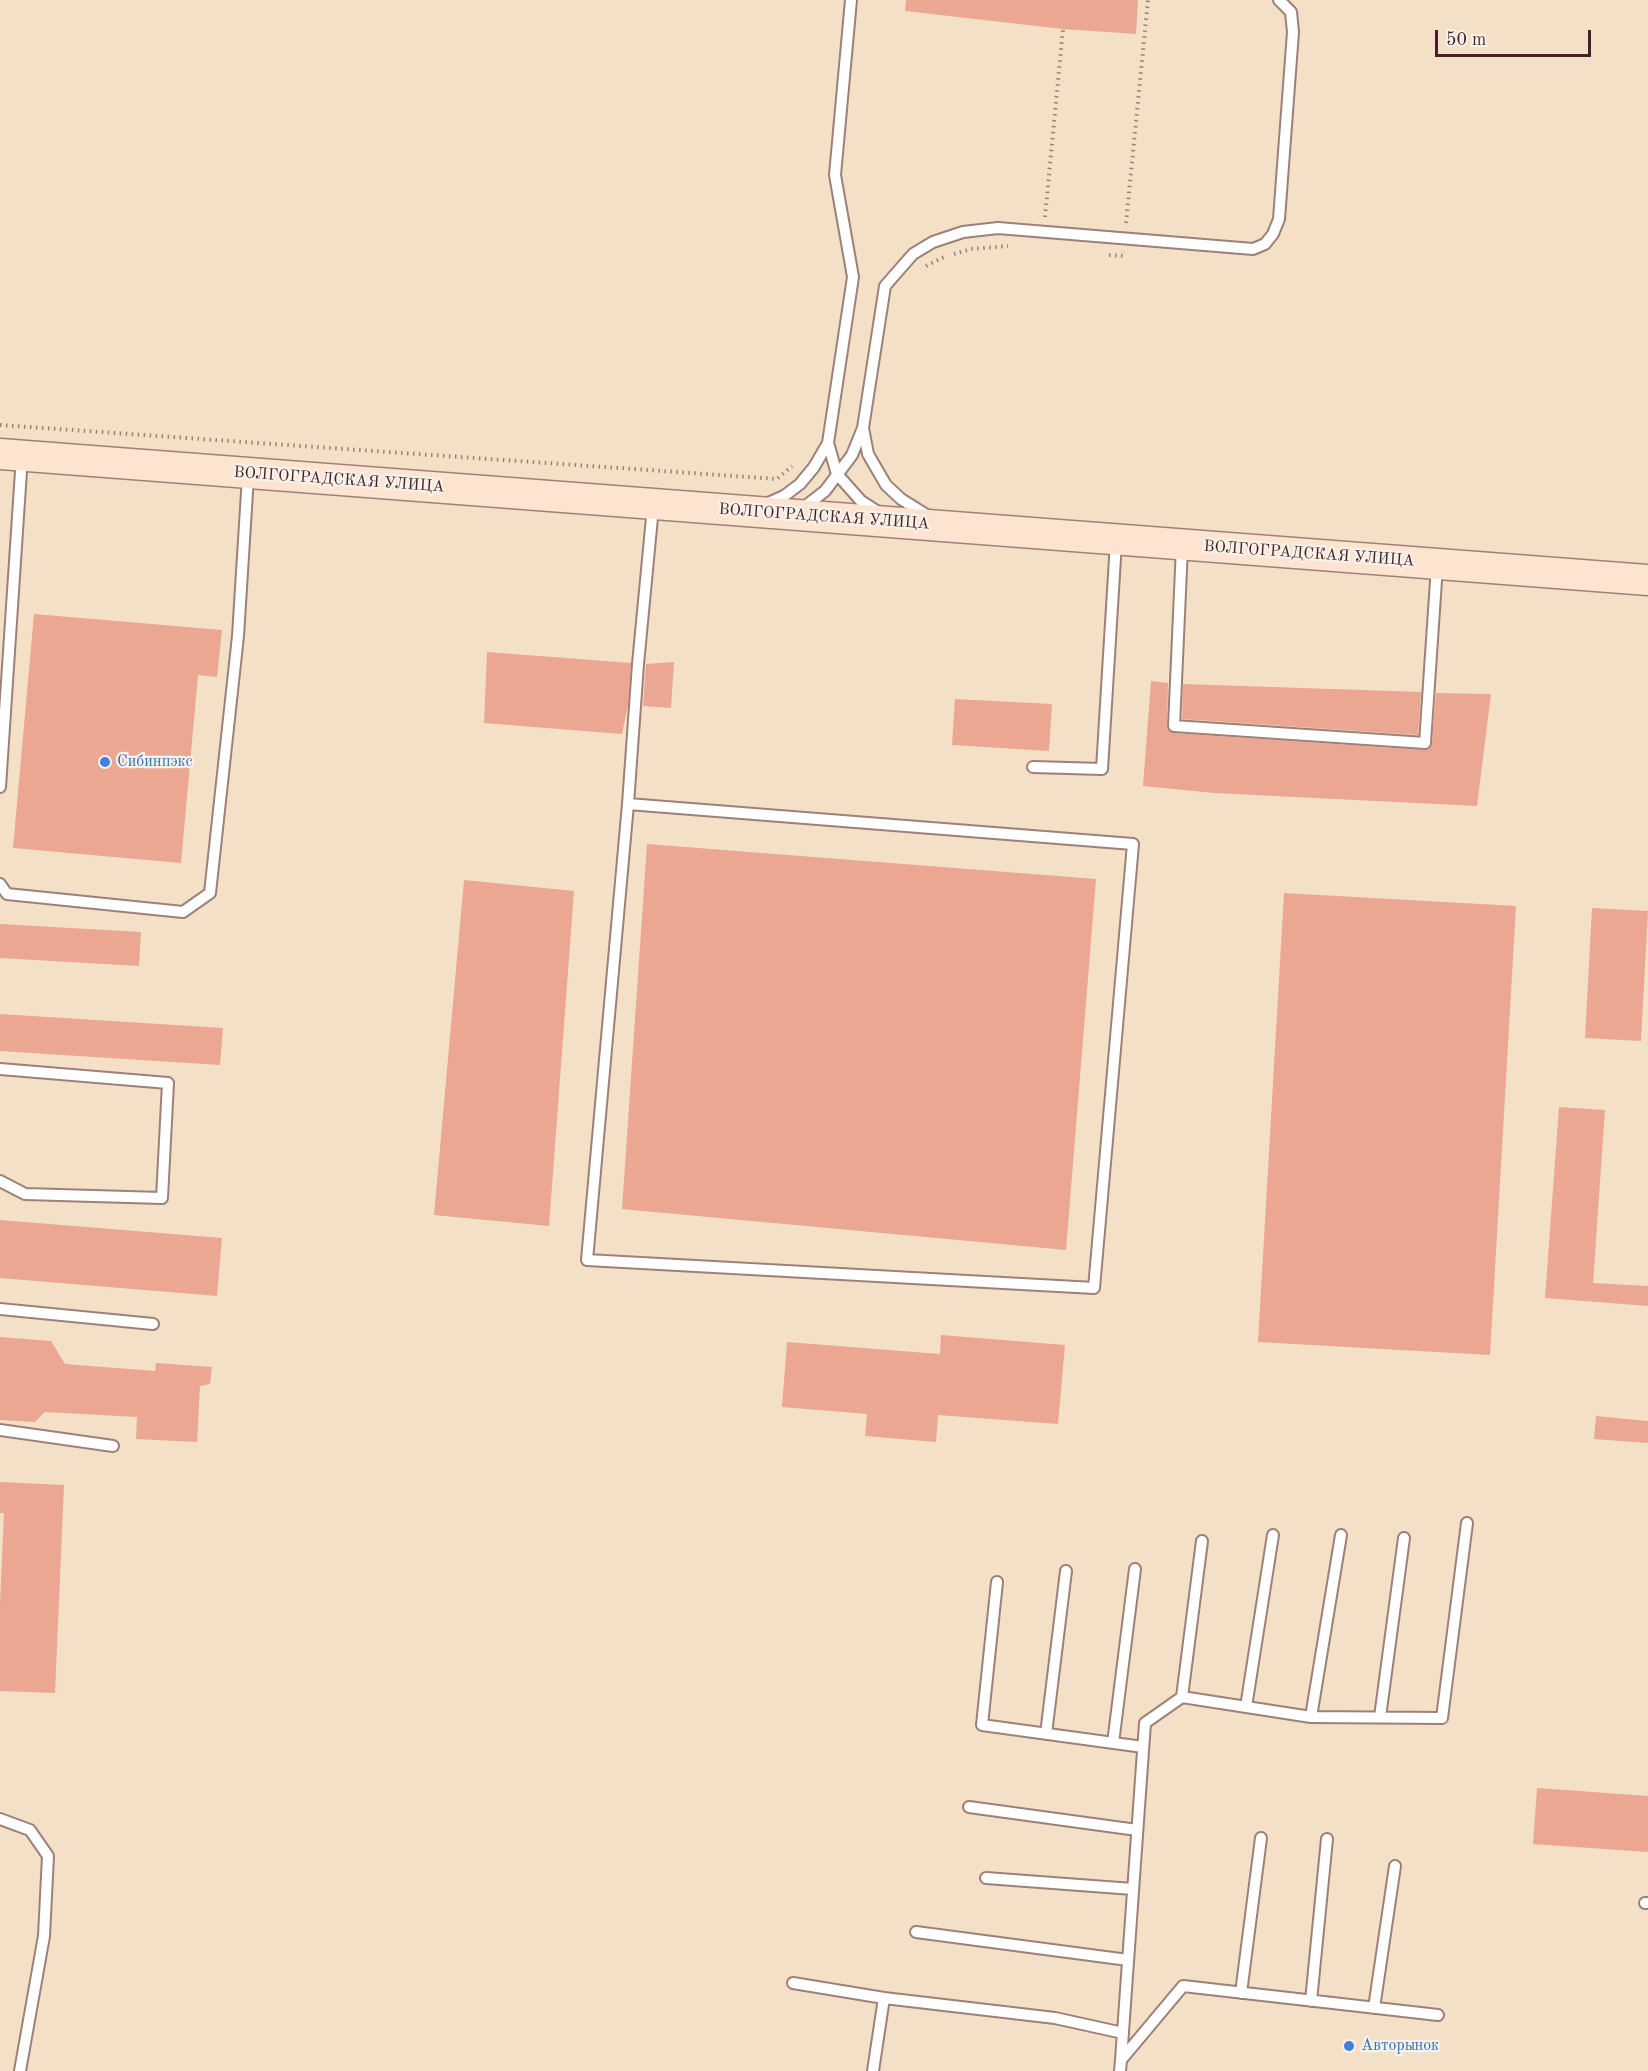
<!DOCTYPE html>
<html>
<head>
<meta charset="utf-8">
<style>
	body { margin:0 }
	#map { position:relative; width:1648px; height:2071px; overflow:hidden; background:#f3e0c6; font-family:"Old Standard TT",serif }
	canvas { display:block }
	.scale { position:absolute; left:1435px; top:30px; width:156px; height:27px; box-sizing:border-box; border:3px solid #4a1f2b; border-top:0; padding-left:8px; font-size:18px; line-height:21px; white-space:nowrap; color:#4a1f2b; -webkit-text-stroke:4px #f7f3e8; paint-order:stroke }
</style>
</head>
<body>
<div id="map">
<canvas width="1648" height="2071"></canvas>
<div class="scale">50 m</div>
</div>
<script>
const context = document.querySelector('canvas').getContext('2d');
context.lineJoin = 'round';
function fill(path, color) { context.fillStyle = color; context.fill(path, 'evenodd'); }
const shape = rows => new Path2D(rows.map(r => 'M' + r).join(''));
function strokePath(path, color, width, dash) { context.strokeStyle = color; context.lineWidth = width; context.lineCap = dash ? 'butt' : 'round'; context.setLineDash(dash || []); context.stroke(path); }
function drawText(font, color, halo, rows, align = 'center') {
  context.font = font + ' "Old Standard TT",serif'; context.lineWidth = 4.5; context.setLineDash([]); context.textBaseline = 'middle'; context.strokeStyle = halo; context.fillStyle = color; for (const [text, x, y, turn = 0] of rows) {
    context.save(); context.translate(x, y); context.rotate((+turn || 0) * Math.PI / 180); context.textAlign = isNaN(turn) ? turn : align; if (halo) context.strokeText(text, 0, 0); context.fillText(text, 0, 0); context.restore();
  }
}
const building = shape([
	[906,0,1138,0,1136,34,1063,29,905,11],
	[34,614,222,630,217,677,198,675,181,863,13,848],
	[487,652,631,663,628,705,622,734,484,723],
	[674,662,671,708,643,706,646,664],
	[1151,681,1168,683,1167,726,1168,730,1173,733,1424,750,1429,749,1432,744,1436,693,1491,694,1477,806,1214,793,1143,786],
	[1183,684,1421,692,1418,735,1182,719],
	[955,699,1052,704,1049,751,952,745],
	[647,844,1096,879,1066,1250,622,1209],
	[464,880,574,891,549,1226,434,1215],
	[1284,893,1516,906,1490,1355,1258,1342],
	[1592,908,1648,911,1641,1041,1585,1038],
	[0,924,141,932,139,966,0,958],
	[0,1014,223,1028,220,1065,0,1051],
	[1559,1107,1605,1110,1593,1283,1648,1286,1648,1306,1545,1298],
	[0,1220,222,1238,217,1296,0,1278],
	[941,1335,1065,1345,1058,1424,938,1415,936,1442,865,1436,867,1414,782,1407,787,1342,940,1354],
	[0,1337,51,1341,65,1364,155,1371,156,1363,212,1367,210,1384,200,1386,197,1442,136,1439,137,1417,45,1412,35,1422,0,1420],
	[1596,1416,1648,1421,1648,1443,1594,1439],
	[0,1482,64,1485,55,1693,0,1691,0,1604,4,1513,0,1513],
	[1537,1788,1648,1796,1648,1852,1533,1844]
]);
const path = shape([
	[1045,217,1063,29],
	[1126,223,1148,0],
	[954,254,971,249,1008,246],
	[1109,255,1123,256,1124,252],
	[926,266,946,256],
	[0,425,777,479,792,466]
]);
const lane = shape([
	[828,443,837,474,861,501,878,512],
	[766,504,784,496,800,484,814,467,828,443,853,277,835,175,851,0],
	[803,508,825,491,852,455,863,428],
	[928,516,901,499,886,485,868,454,863,428,885,286,913,254,933,242,963,232,998,228,1253,249,1265,244,1273,234,1279,219,1293,32,1291,12,1279,0],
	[1182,547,1174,726,1425,743,1437,566],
	[1033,767,1102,769,1116,542],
	[0,787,22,456],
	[628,804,587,1260,1094,1288,1133,844,628,804,638,664,653,507],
	[0,884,7,894,183,912,210,893,238,636,248,476],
	[0,1069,168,1083,162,1198,25,1194,0,1181],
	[0,1309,153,1324],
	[0,1430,113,1446],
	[997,1582,982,1725,1143,1747],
	[1182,1697,1202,1541],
	[1246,1707,1273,1535],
	[1311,1717,1341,1535],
	[1380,1717,1404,1538],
	[1046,1734,1066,1571],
	[1113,1743,1135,1569],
	[969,1807,1137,1830],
	[0,1819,30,1830,48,1856,44,1936,20,2071],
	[986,1878,1133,1889],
	[1645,1903,1648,1903],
	[916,1932,1128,1960],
	[793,1983,884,1998],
	[1241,1993,1261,1838],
	[1311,2001,1327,1839],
	[1374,2008,1395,1866],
	[1121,2060,1145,1723,1182,1697,1311,1717,1442,1718,1467,1523],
	[873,2071,884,1998,1055,2018,1123,2033],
	[1120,2071,1121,2060,1183,1986,1438,2015]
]);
const secondary = shape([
	[0,454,1648,580]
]);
const markers = [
	[105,762,6,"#3f7fe0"],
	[1349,2046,6,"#3f7fe0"]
];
const streetNames = [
	["ВОЛГОГРАДСКАЯ УЛИЦА",339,480,4],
	["ВОЛГОГРАДСКАЯ УЛИЦА",824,517,4],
	["ВОЛГОГРАДСКАЯ УЛИЦА",1309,554,4]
];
const shopNames = [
	["Сибинпэкс",117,762],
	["Авторынок",1361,2046]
];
fill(building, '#eba791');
strokePath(lane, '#9e8078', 14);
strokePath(secondary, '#9e8078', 33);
strokePath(path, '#9e8078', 4, [1.5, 4.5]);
strokePath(lane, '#fff', 10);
strokePath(secondary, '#fde4d1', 30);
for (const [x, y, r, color] of markers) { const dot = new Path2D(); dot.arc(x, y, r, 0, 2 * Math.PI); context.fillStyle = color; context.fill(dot); strokePath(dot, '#f7f3e8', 2); }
drawText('16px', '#4a1f2b', '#f7f3e8', streetNames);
drawText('16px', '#366cbe', '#f7f3e8', shopNames, 'left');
</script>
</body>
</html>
